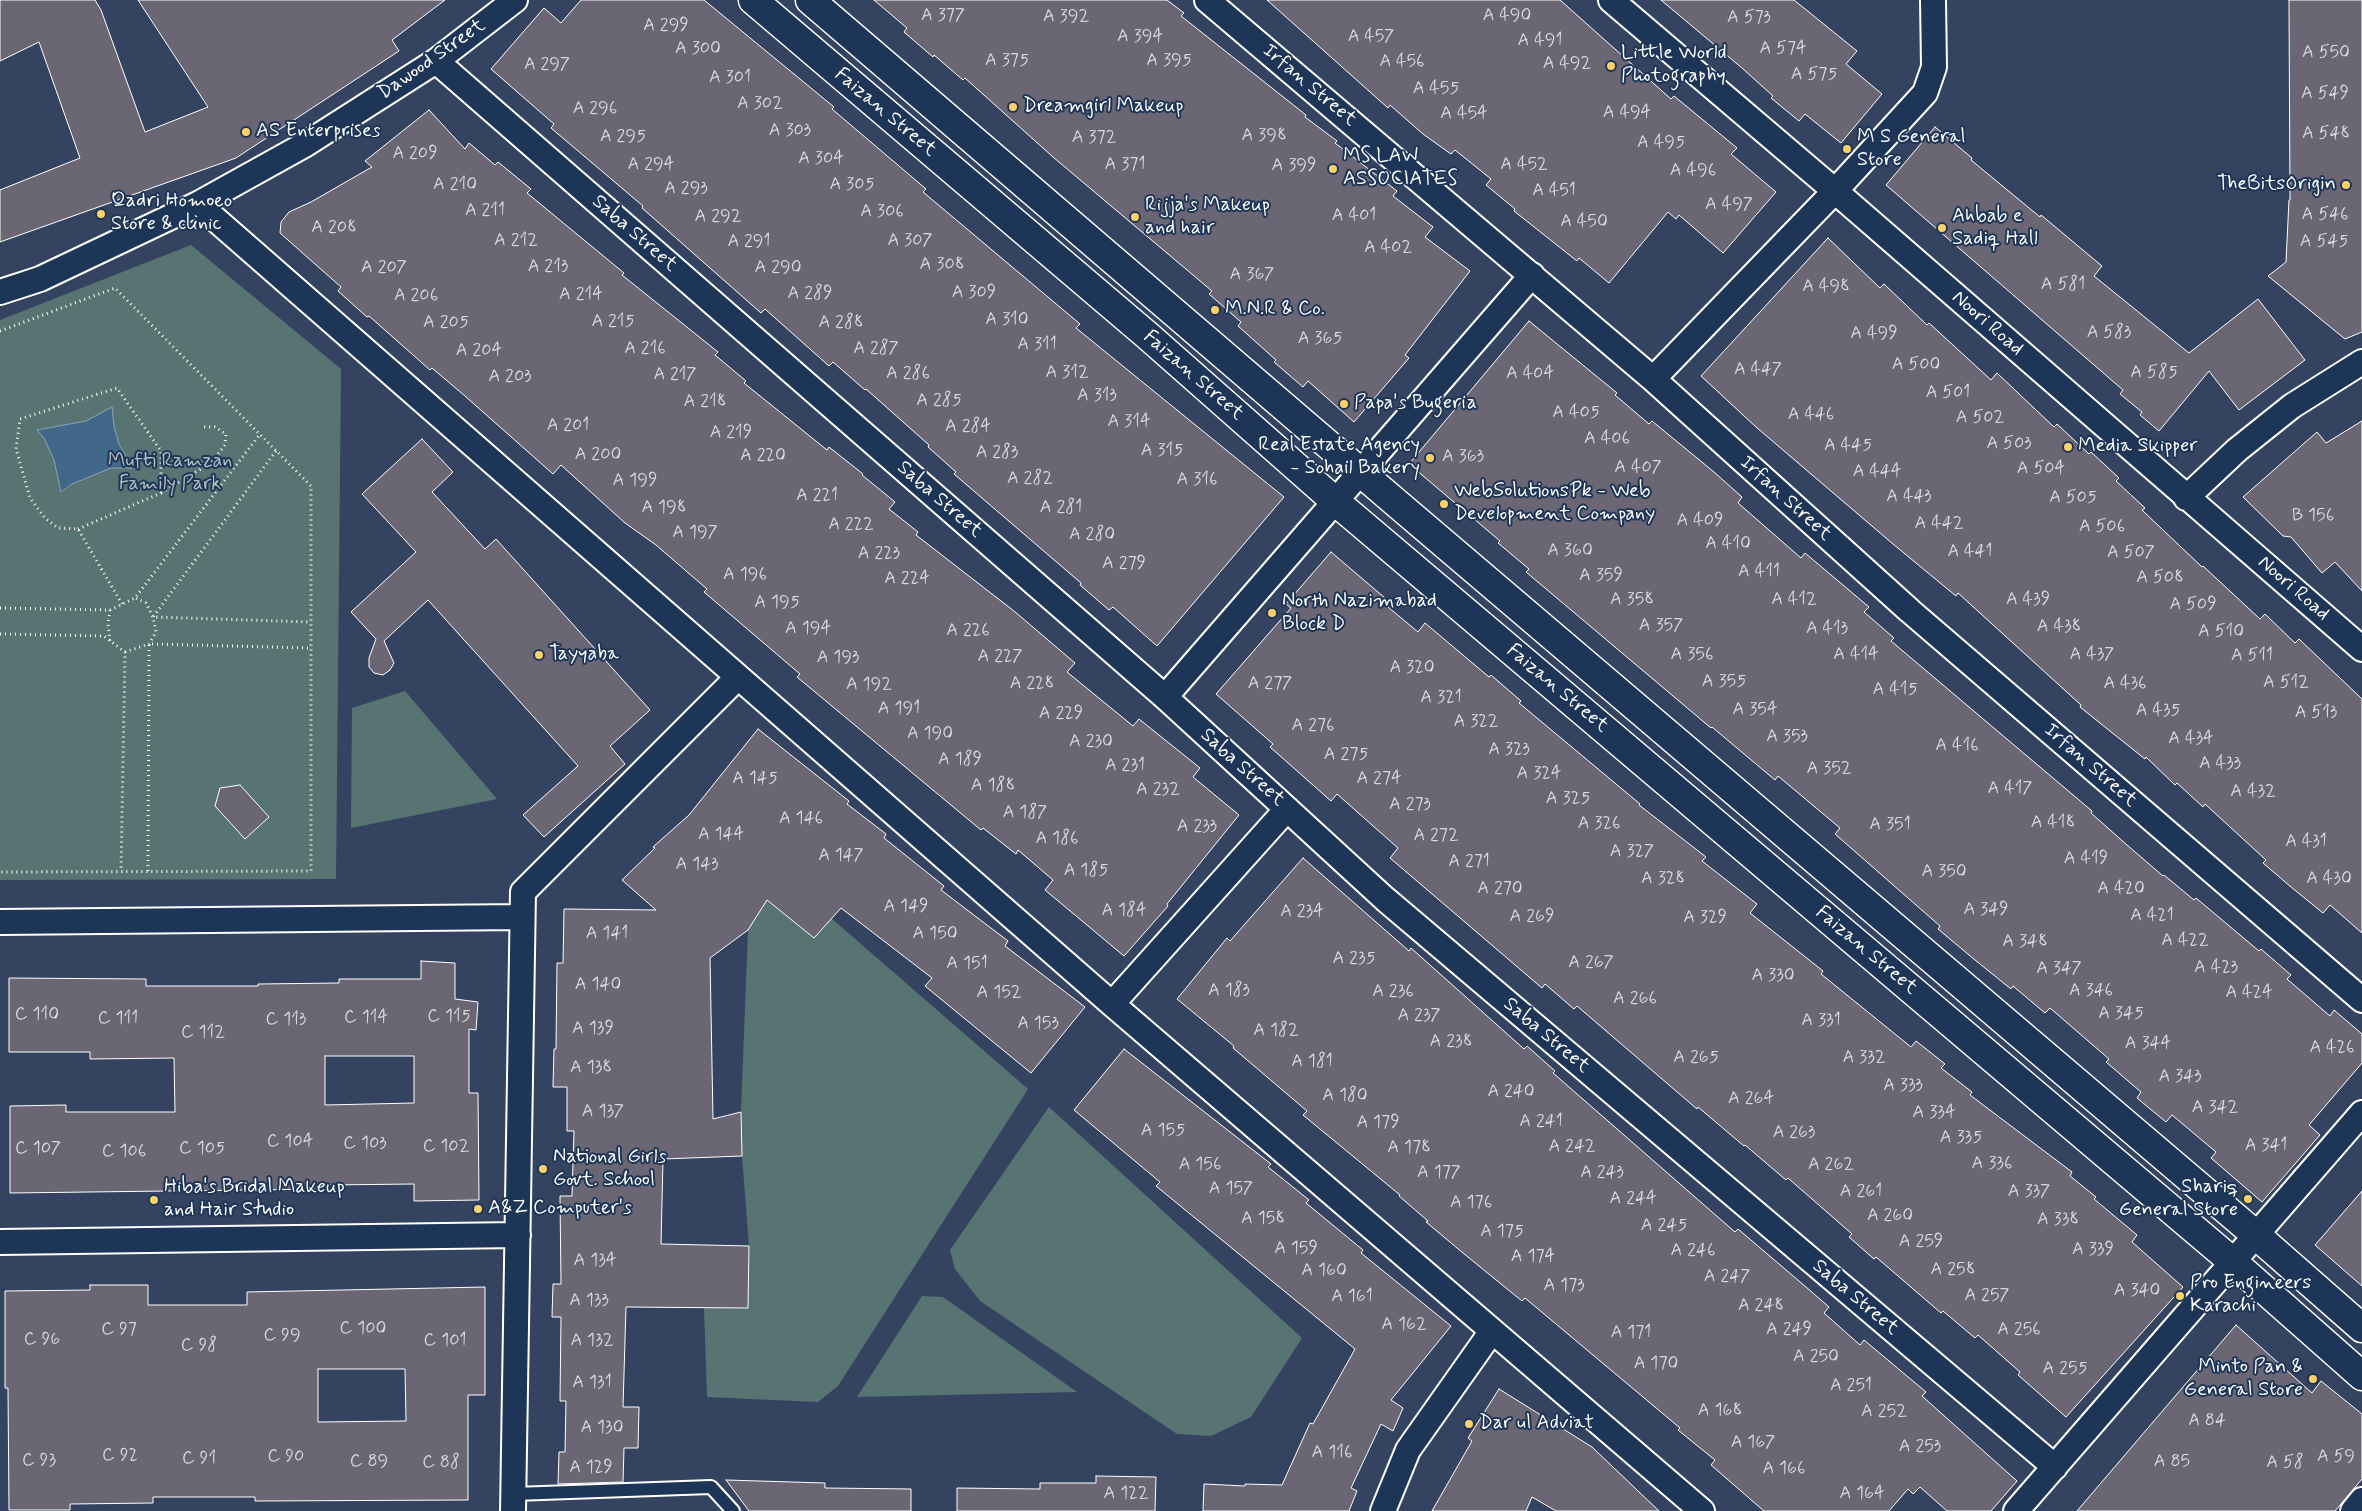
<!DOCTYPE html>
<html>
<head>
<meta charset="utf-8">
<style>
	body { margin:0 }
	canvas { display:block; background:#344460 }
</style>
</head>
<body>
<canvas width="2362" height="1511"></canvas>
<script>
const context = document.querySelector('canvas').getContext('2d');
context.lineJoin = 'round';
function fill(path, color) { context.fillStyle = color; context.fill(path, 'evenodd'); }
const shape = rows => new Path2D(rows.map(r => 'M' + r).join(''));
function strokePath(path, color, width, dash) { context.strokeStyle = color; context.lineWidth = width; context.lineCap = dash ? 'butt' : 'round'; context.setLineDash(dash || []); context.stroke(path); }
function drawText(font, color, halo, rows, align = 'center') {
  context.font = font + ' Mynerve,sans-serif'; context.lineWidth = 4; context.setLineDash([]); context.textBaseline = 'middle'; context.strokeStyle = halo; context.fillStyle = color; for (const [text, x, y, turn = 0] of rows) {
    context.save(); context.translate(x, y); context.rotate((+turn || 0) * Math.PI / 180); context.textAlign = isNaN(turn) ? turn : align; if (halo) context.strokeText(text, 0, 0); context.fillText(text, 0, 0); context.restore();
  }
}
const green = shape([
	[191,245,341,369,336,879,0,880,0,320],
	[405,691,497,799,351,828,352,708],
	[767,900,814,938,831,918,1028,1089,838,1386,818,1402,707,1397,704,1308,748,1308,749,1246,742,1156,741,1112,748,930],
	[1049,1107,1302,1338,1251,1417,1211,1436,1177,1434,980,1301,955,1269,950,1250],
	[922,1296,943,1297,1077,1392,857,1397]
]);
const water = shape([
	[112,407,114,426,119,444,133,468,111,468,72,484,61,492,54,460,44,438,37,430,86,421,112,407]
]);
const building = shape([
	[0,0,95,0,101,10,145,132,208,107,138,0,445,0,392,40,399,51,236,158,0,242,0,190,80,158,39,42,0,61,0,0],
	[581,0,704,0,834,107,832,109,926,189,923,192,1080,324,1076,328,1284,497,1157,646,1113,607,1109,610,1080,585,1081,583,954,474,956,472,928,447,929,445,866,389,865,390,833,362,829,366,765,309,761,313,642,208,643,206,551,128,554,124,491,69,544,8,561,23,581,0],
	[874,0,1167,0,1184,13,1181,16,1306,115,1305,117,1337,141,1335,143,1397,191,1393,196,1433,227,1425,237,1470,271,1405,355,1409,358,1354,422,1308,381,1303,387,1274,362,1276,360,1238,326,1241,322,1209,294,1212,291,1053,157,965,78,963,80,934,55,933,57,904,32,907,28,874,0],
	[1267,0,1560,0,1671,99,1674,96,1737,148,1731,154,1776,192,1723,253,1679,215,1676,219,1668,212,1609,283,1579,258,1577,261,1514,211,1515,209,1486,185,1491,179,1455,150,1451,154,1423,134,1390,105,1388,108,1267,0],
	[1661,0,1794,0,1857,51,1846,64,1882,94,1841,143,1805,114,1799,121,1771,98,1773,96,1742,68,1661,0],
	[2289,0,2362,0,2362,332,2345,339,2268,276,2286,262,2289,200,2290,200,2289,0],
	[429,110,465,149,469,143,495,165,498,162,531,189,527,193,624,273,622,275,718,352,715,355,746,381,744,383,827,450,829,447,863,474,862,475,895,502,889,509,918,532,916,535,1014,611,1075,663,1067,672,1133,726,1139,719,1200,768,1193,777,1239,815,1167,904,1168,906,1124,956,1045,890,1053,880,1018,850,1016,854,983,828,981,830,797,677,800,674,704,592,707,589,656,545,625,523,561,465,553,474,465,396,432,368,430,370,369,316,367,317,338,291,341,287,280,233,281,222,289,212,311,202,372,167,365,161,429,110],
	[1935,127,1972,158,1971,160,2040,217,2041,215,2102,266,2094,276,2189,353,2258,299,2305,360,2239,410,2209,371,2159,431,2140,415,2142,412,2120,394,2123,390,1886,185,1935,127],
	[1828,238,1880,288,1884,284,1927,325,1929,323,1991,380,1997,373,2054,427,2057,424,2089,454,2091,452,2119,478,2116,481,2145,508,2142,510,2202,567,2203,566,2260,619,2265,614,2295,643,2299,639,2362,699,2362,933,2330,905,2323,913,2291,887,2263,863,2266,860,2205,804,2203,807,2177,783,2175,785,2146,757,2145,759,2080,707,2081,705,1958,593,1956,596,1893,544,1756,427,1701,376,1828,238],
	[1529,321,1617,393,1615,395,1649,424,1652,421,1714,472,1742,497,1738,503,1801,558,1805,553,1869,607,1864,612,1894,638,1891,641,2092,811,2091,813,2127,845,2163,876,2164,875,2194,900,2196,898,2259,951,2261,949,2291,975,2287,979,2330,1016,2334,1010,2362,1034,2362,1063,2309,1125,2320,1135,2262,1202,2211,1158,2216,1152,2172,1115,2166,1122,2137,1098,2141,1092,2106,1062,2109,1059,2050,1008,2045,1013,2013,986,2011,989,1975,960,1938,929,1940,926,1835,834,1840,828,1778,776,1775,780,1712,727,1711,728,1526,572,1529,569,1498,543,1500,541,1409,464,1529,321],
	[2362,421,2362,591,2335,562,2322,573,2291,537,2283,536,2243,497,2317,432,2326,443,2362,421],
	[422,439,453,472,432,492,485,549,496,539,650,710,610,746,625,764,544,837,523,815,578,766,428,600,384,641,394,663,390,670,383,675,374,673,369,667,369,658,376,639,351,612,416,552,362,494,422,439],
	[1331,552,1385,598,1382,602,1418,632,1425,623,1489,677,1491,675,1521,701,1519,703,1640,804,1639,805,1706,857,1702,861,1757,904,1750,913,1823,971,1821,974,1911,1047,1916,1041,1945,1064,1941,1068,1972,1092,1970,1095,2072,1172,2070,1176,2096,1197,2094,1199,2137,1235,2132,1242,2183,1287,2066,1417,2018,1375,2020,1372,1978,1335,1975,1338,1943,1311,1941,1313,1876,1257,1874,1259,1849,1237,1852,1234,1788,1178,1786,1180,1745,1145,1744,1146,1698,1107,1697,1109,1577,1006,1574,1009,1545,984,1542,988,1390,858,1398,848,1337,794,1331,801,1270,747,1273,744,1216,694,1291,608,1286,604,1331,552],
	[758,729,849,801,847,804,886,834,884,838,944,886,941,890,1008,941,1005,946,1085,1007,1031,1073,925,986,932,978,841,908,814,938,767,900,748,930,710,958,713,1119,741,1112,742,1156,663,1159,661,1244,749,1246,748,1308,626,1307,623,1407,639,1407,638,1448,624,1448,623,1482,558,1484,559,1452,565,1452,566,1401,560,1401,561,1317,552,1317,553,1284,561,1284,560,1196,572,1196,574,1131,567,1131,567,1087,553,1087,554,1049,556,1049,557,963,563,963,564,909,656,910,622,880,655,848,653,847,689,815,758,729],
	[240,785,269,817,245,839,215,806,220,788,240,785],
	[1303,858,1409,951,1411,948,1524,1049,1527,1046,1555,1071,1553,1073,1735,1232,1738,1229,1806,1287,1829,1307,1824,1313,1860,1345,1864,1340,1926,1392,1922,1396,2017,1481,1991,1511,1947,1511,1920,1487,1913,1494,1908,1489,1889,1511,1764,1511,1711,1465,1715,1460,1678,1430,1680,1428,1525,1298,1522,1301,1463,1253,1426,1222,1428,1221,1399,1196,1400,1195,1303,1115,1307,1111,1233,1048,1234,1046,1177,999,1227,938,1230,941,1303,858],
	[421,961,455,963,455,999,478,1002,476,1030,469,1029,469,1093,478,1093,479,1200,414,1201,414,1184,325,1185,325,1189,10,1193,10,1106,66,1105,66,1112,175,1112,174,1058,90,1059,90,1052,9,1052,9,978,146,979,146,986,258,986,258,984,339,983,339,979,421,979,421,961],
	[325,1056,414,1056,414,1103,325,1105,325,1056],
	[1124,1049,1271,1164,1268,1167,1309,1200,1306,1203,1363,1250,1361,1253,1451,1326,1391,1400,1403,1408,1393,1431,1381,1424,1351,1488,1357,1491,1349,1511,1203,1511,1204,1484,1245,1486,1245,1484,1282,1485,1310,1423,1313,1424,1355,1349,1156,1186,1160,1182,1074,1110,1124,1049],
	[2362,1191,2362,1286,2315,1245,2362,1191],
	[90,1285,148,1285,148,1305,247,1305,247,1292,485,1287,485,1395,468,1395,468,1500,255,1501,255,1497,153,1497,153,1503,70,1504,70,1510,9,1510,8,1388,5,1388,5,1291,90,1290,90,1285],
	[318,1369,405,1369,406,1421,318,1422,318,1369],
	[2236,1325,2312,1393,2321,1381,2362,1414,2362,1479,2335,1511,2077,1511,2236,1325],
	[1499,1389,1592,1447,1659,1511,1556,1511,1532,1497,1526,1511,1432,1511,1472,1441,1468,1438,1499,1389],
	[1096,1476,1156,1477,1155,1511,957,1511,957,1488,1040,1489,1040,1483,1096,1483,1096,1476],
	[726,1480,825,1483,825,1488,911,1489,911,1511,749,1511,726,1480]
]);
const path = shape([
	[0,331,115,288,311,486,311,871,0,872],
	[276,451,153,617,311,622],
	[161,493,211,463,225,445,226,434,215,427,203,427],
	[78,529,161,493,161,451,117,388,20,419,16,449,30,498,45,518,58,528,78,529,122,604],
	[0,608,110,610,135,598,260,434],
	[110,610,108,623,110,641],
	[0,634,104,636,125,652,121,871],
	[125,652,149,644,156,632,153,617,146,603,135,598],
	[148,871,149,644,311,648]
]);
const lane = shape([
	[514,1494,711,1487,733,1511]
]);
const street = shape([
	[1207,0,1653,379,1910,611,2362,1000],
	[1611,0,1835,191,2362,649],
	[436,61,1165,697,1385,899,2055,1467],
	[198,204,1112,1004,1702,1511],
	[0,292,40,279,198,204,306,144,436,61,515,0],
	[1653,379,1835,191,1925,93,1934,67,1933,0],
	[2186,498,2237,450,2292,406,2362,362],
	[1165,697,1532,275],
	[0,922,522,917],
	[1112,1004,1287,809],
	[0,1242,518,1235],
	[513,1511,523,892,737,678],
	[1383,1511,1408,1450,1492,1331],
	[2016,1511,2362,1113],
	[2353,1511,2362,1500]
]);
const secondary = shape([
	[753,0,1148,336,1336,502,2233,1262,2362,1376],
	[810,0,1394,501,2256,1235,2362,1328]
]);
const markers = [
	[1611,66,5,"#ffd166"],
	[1013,107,5,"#ffd166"],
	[246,132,5,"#ffd166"],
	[1847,149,5,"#ffd166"],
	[1333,169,5,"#ffd166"],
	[2346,185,5,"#ffd166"],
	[101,214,5,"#ffd166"],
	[1135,217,5,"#ffd166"],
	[1942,228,5,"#ffd166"],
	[1215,310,5,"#ffd166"],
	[1344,404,5,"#ffd166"],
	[2068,447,5,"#ffd166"],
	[1430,458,5,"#ffd166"],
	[1444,504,5,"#ffd166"],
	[1272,613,5,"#ffd166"],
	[539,655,5,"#ffd166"],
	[543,1169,5,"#ffd166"],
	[2248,1199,5,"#ffd166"],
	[154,1200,5,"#ffd166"],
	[478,1209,5,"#ffd166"],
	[2180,1296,5,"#ffd166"],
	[2313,1379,5,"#ffd166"],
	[1469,1424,5,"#ffd166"]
];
const numberNames = [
	["A 377",943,16],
	["A 490",1507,16],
	["A 392",1066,17],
	["A 573",1749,18],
	["A 299",666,26],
	["A 394",1140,37],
	["A 457",1371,37],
	["A 491",1540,41],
	["A 300",698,49],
	["A 574",1783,49],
	["A 550",2326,53],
	["A 375",1007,61],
	["A 395",1169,61],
	["A 456",1402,62],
	["A 492",1567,64],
	["A 297",547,65],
	["A 575",1814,75],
	["A 301",730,78],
	["A 455",1436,89],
	["A 549",2325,94],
	["A 302",760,104],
	["A 296",595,109],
	["A 494",1627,113],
	["A 454",1464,114],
	["A 303",790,131],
	["A 548",2326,134],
	["A 398",1264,136],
	["A 295",623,137],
	["A 372",1094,138],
	["A 495",1661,143],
	["A 209",415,154],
	["A 304",821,159],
	["A 294",651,165],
	["A 371",1125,165],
	["A 452",1524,165],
	["A 399",1294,166],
	["A 496",1693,171],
	["A 210",455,185],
	["A 305",852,185],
	["A 293",686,189],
	["A 451",1554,191],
	["A 497",1729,205],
	["A 211",485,211],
	["A 306",882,212],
	["A 546",2325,215],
	["A 401",1354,216],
	["A 292",718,217],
	["A 450",1584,222],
	["A 208",334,228],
	["A 212",516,241],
	["A 307",910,241],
	["A 291",749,242],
	["A 545",2324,242],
	["A 402",1388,248],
	["A 308",942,265],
	["A 213",548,267],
	["A 207",384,268],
	["A 290",778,268],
	["A 367",1252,275],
	["A 581",2063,285],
	["A 498",1826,287],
	["A 309",974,293],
	["A 289",810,294],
	["A 214",581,295],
	["A 206",416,296],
	["A 310",1007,320],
	["A 215",613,322],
	["A 205",446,323],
	["A 288",841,323],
	["A 583",2109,333],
	["A 499",1874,334],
	["A 365",1320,339],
	["A 311",1037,345],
	["A 216",645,349],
	["A 287",876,349],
	["A 204",479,351],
	["A 500",1916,365],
	["A 447",1758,370],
	["A 312",1067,373],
	["A 585",2154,373],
	["A 286",908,374],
	["A 404",1530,374],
	["A 217",675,375],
	["A 203",510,377],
	["A 501",1948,393],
	["A 313",1097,396],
	["A 285",939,401],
	["A 218",705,402],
	["A 405",1576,413],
	["A 446",1811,415],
	["A 502",1980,418],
	["A 314",1129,422],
	["A 201",568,426],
	["A 284",968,427],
	["A 219",731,433],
	["A 406",1607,439],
	["A 503",2009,444],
	["A 445",1848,446],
	["A 315",1162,451],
	["A 283",997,453],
	["A 200",598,455],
	["A 220",763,456],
	["A 363",1463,457],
	["A 407",1638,468],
	["A 504",2041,469],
	["A 444",1877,472],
	["A 282",1030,479],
	["A 316",1197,480],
	["A 199",635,481],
	["A 221",817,496],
	["A 443",1909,497],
	["A 505",2073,498],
	["A 198",664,508],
	["A 281",1061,508],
	["B 156",2313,516],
	["A 409",1700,521],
	["A 442",1939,524],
	["A 222",851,525],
	["A 506",2102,527],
	["A 197",695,533],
	["A 280",1092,535],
	["A 410",1728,544],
	["A 360",1570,551],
	["A 441",1970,552],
	["A 507",2131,553],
	["A 223",879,554],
	["A 279",1124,564],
	["A 411",1759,572],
	["A 196",745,575],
	["A 359",1601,576],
	["A 508",2160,578],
	["A 224",907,579],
	["A 358",1632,600],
	["A 412",1794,600],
	["A 439",2028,600],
	["A 195",777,603],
	["A 509",2193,605],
	["A 357",1661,626],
	["A 438",2059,627],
	["A 194",808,629],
	["A 413",1827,629],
	["A 226",968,631],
	["A 510",2221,632],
	["A 356",1692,655],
	["A 414",1856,655],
	["A 437",2092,655],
	["A 511",2252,656],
	["A 227",1000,657],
	["A 193",838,658],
	["A 320",1412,668],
	["A 355",1724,682],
	["A 512",2286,683],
	["A 228",1032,684],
	["A 277",1270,684],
	["A 436",2125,684],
	["A 192",869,685],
	["A 415",1895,690],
	["A 321",1441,698],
	["A 191",899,709],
	["A 354",1755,710],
	["A 435",2158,711],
	["A 513",2316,713],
	["A 229",1061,714],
	["A 322",1476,722],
	["A 276",1313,726],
	["A 190",930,734],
	["A 353",1787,737],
	["A 434",2191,739],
	["A 230",1091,742],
	["A 416",1957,746],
	["A 323",1509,750],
	["A 275",1346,755],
	["A 189",960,760],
	["A 433",2220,764],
	["A 231",1125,766],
	["A 352",1829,769],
	["A 324",1539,774],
	["A 145",755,779],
	["A 274",1379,779],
	["A 188",993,786],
	["A 417",2010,789],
	["A 232",1158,790],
	["A 432",2253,792],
	["A 325",1568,799],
	["A 273",1410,805],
	["A 187",1025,813],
	["A 146",801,819],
	["A 418",2053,823],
	["A 326",1599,824],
	["A 351",1890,825],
	["A 233",1197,827],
	["A 144",721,835],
	["A 272",1436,836],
	["A 186",1057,839],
	["A 431",2306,842],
	["A 327",1632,852],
	["A 147",841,856],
	["A 419",2086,859],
	["A 271",1469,862],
	["A 143",697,865],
	["A 185",1086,871],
	["A 350",1944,872],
	["A 328",1663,879],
	["A 430",2329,879],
	["A 270",1500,889],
	["A 420",2121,889],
	["A 149",906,907],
	["A 349",1986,910],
	["A 184",1124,911],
	["A 234",1302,912],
	["A 421",2152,916],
	["A 269",1532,917],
	["A 329",1705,918],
	["A 141",607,934],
	["A 150",935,934],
	["A 422",2185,941],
	["A 348",2025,942],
	["A 235",1354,959],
	["A 267",1591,963],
	["A 151",967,964],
	["A 423",2216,968],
	["A 347",2059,969],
	["A 330",1773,976],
	["A 140",598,985],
	["A 183",1229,991],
	["A 346",2091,991],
	["A 236",1393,992],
	["A 152",999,993],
	["A 424",2249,993],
	["A 266",1635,999],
	["A 345",2121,1014],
	["C 110",37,1015],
	["A 237",1419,1016],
	["C 115",449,1017],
	["C 114",366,1018],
	["C 111",118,1019],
	["C 113",286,1020],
	["A 331",1821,1021],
	["A 153",1038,1024],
	["A 139",593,1029],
	["A 182",1276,1031],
	["C 112",203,1033],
	["A 238",1451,1042],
	["A 344",2148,1044],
	["A 426",2332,1048],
	["A 265",1696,1058],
	["A 332",1864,1058],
	["A 181",1312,1062],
	["A 138",591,1068],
	["A 343",2180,1077],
	["A 333",1903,1086],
	["A 240",1511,1092],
	["A 180",1345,1096],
	["A 264",1751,1099],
	["A 342",2215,1108],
	["A 137",603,1112],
	["A 334",1934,1113],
	["A 241",1541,1122],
	["A 179",1378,1123],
	["A 155",1163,1131],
	["A 263",1794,1133],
	["A 335",1961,1138],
	["C 104",290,1142],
	["C 103",365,1144],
	["A 341",2266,1146],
	["C 102",446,1147],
	["A 242",1572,1147],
	["A 178",1409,1148],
	["C 107",38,1149],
	["C 105",202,1149],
	["C 106",124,1152],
	["A 336",1992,1164],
	["A 156",1200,1165],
	["A 262",1831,1165],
	["A 177",1439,1173],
	["A 243",1602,1173],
	["A 157",1231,1189],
	["A 261",1861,1192],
	["A 337",2029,1192],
	["A 244",1633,1199],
	["A 176",1471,1203],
	["A 260",1890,1216],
	["A 158",1263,1219],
	["A 338",2058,1220],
	["A 245",1664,1226],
	["A 175",1502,1232],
	["A 259",1921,1242],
	["A 159",1296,1249],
	["A 339",2093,1250],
	["A 246",1693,1251],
	["A 174",1533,1257],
	["A 134",595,1261],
	["A 258",1953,1270],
	["A 160",1324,1271],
	["A 247",1727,1277],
	["A 173",1564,1286],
	["A 340",2137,1291],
	["A 257",1987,1296],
	["A 161",1352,1297],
	["A 133",589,1301],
	["A 248",1761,1306],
	["A 162",1404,1325],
	["C 100",363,1329],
	["C 97",119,1330],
	["A 249",1789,1330],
	["A 256",2019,1330],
	["A 171",1631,1333],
	["C 99",282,1336],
	["C 96",42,1340],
	["C 101",445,1341],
	["A 132",592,1341],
	["C 98",199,1346],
	["A 250",1816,1357],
	["A 170",1656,1364],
	["A 255",2065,1369],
	["A 131",592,1383],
	["A 251",1851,1386],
	["A 168",1720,1411],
	["A 252",1884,1412],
	["A 84",2207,1421],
	["A 130",602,1428],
	["A 167",1753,1443],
	["A 253",1920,1447],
	["A 116",1332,1453],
	["C 92",120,1456],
	["C 90",286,1457],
	["A 59",2336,1457],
	["C 91",199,1459],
	["C 93",39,1461],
	["C 89",369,1462],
	["A 85",2172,1462],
	["C 88",441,1463],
	["A 58",2285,1463],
	["A 129",591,1468],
	["A 166",1784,1469],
	["A 122",1126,1494],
	["A 164",1862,1494]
];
const poiNames = [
	["Little World",1621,54],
	["Photography",1621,77],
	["Dreamgirl Makeup",1023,107],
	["AS Enterprises",256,132],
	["M S General",1857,138],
	["Store",1857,161],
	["MS LAW",1343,157],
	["ASSOCIATES",1343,180],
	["TheBitsOrigin",2336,185,"right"],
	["Qadri Homoeo",111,202],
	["Store & clinic",111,225],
	["Rijja's Makeup",1145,206],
	["and hair",1145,229],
	["Ahbab e",1952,217],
	["Sadiq Hall",1952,240],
	["M.N.R & Co.",1225,310],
	["Papa's Bugeria",1354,404],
	["Real Estate Agency",1420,446,"right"],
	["- Sohail Bakery",1420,469,"right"],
	["Media Skipper",2078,447],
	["WebSolutionsPk - Web",1454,492],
	["Development Company",1454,515],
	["North Nazimabad",1282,602],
	["Block D",1282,625],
	["Tayyaba",549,655],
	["National Girls",553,1158],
	["Govt. School",553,1181],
	["Hiba's Bridal Makeup",164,1188],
	["and Hair Studio",164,1211],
	["Shariq",2238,1188,"right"],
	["General Store",2238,1211,"right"],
	["A&Z Computer's",488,1209],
	["Pro Engineers",2190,1284],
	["Karachi",2190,1307],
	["Minto Pan &",2303,1368,"right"],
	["General Store",2303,1391,"right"],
	["Dar ul Adviat",1479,1424]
];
const streetNames = [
	["Dawood Street",432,60,-35],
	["Irfan Street",1309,86,40],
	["Faizan Street",885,113,40],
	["Saba Street",634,234,41],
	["Noori Road",1987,324,41],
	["Faizan Street",1193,376,41],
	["Irfan Street",1785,499,42],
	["Saba Street",939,500,41],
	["Noori Road",2293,589,41],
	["Faizan Street",1557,689,40],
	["Irfan Street",2090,766,41],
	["Saba Street",1242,768,42],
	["Faizan Street",1866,951,40],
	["Saba Street",1546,1036,40],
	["Saba Street",1855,1298,40]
];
const parkNames = [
	["Mufti Ramzan",170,462],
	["Family Park",170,485]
];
fill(green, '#577472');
fill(water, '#416889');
strokePath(water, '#8da4b8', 1);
fill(building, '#6a6674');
strokePath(building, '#fff', 1);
strokePath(lane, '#fff', 16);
strokePath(street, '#fff', 28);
strokePath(secondary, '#fff', 31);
strokePath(path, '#fff', 3, [1, 4]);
strokePath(lane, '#1d3557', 12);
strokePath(street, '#1d3557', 24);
strokePath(secondary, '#1d3557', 28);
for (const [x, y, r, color] of markers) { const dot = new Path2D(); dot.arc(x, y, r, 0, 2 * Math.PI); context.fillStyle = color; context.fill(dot); strokePath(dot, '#1d3557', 2); }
drawText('18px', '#dad9dc', null, numberNames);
drawText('20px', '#fff', '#1d3557', poiNames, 'left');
drawText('20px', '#fff', '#1d3557', streetNames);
drawText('20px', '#b3c0c0', '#1d3557', parkNames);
</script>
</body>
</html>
